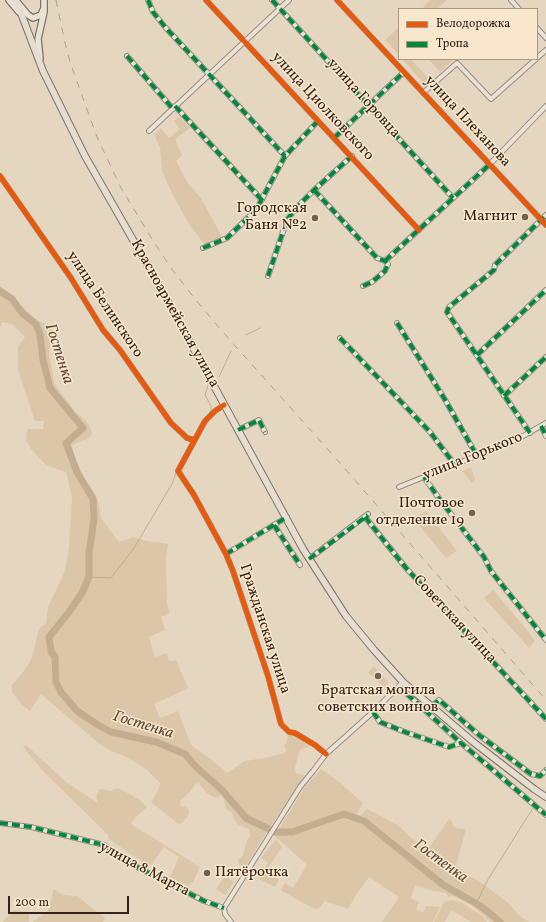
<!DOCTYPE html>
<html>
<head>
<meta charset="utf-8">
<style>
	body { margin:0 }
	#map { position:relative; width:546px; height:922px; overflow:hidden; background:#e5d6bf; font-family:Vollkorn,serif }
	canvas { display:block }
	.legend { position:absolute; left:398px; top:8px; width:140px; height:52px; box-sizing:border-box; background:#f8e7cc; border:1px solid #aa9884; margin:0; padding:5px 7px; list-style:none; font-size:12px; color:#342118 }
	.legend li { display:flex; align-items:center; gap:8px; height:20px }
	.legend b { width:20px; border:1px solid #aa9884 }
	.scale { position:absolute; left:8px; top:896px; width:121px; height:18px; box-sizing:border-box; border:2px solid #342118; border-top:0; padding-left:5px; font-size:12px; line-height:14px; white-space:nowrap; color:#342118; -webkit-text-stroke:3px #f8e7cc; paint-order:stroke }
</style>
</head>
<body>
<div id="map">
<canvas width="546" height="922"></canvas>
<ul class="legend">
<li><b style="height:5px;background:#e8590c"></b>Велодорожка</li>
<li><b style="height:5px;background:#00873e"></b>Тропа</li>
</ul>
<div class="scale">200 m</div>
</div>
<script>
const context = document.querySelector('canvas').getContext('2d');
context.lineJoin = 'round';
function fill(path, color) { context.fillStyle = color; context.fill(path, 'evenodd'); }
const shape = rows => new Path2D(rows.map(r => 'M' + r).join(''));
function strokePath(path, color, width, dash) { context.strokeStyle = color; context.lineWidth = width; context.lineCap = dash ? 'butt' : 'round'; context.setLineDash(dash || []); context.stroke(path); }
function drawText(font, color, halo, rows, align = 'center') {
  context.font = font + ' Vollkorn,serif'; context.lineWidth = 3; context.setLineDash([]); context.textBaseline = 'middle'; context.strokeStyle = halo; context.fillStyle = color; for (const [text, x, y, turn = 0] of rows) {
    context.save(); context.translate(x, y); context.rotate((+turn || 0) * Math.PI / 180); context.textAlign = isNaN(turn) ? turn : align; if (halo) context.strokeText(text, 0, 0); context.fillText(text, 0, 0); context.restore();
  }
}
const green = shape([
	[430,0,447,0,437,9,425,9,423,7],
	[398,28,399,42,397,44,399,46,399,55,385,40],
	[402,59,411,59,430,80,425,85],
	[428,59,454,59,440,72],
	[179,116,190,128,175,139,182,155,176,161,187,182,201,198,222,237,205,245,188,223,171,191,162,171,160,147,154,135,161,128,169,138,180,129,174,121],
	[0,286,39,322,53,325,49,352,54,383,75,412,85,420,90,427,92,434,89,438,72,445,77,468,96,495,99,505,101,518,119,542,133,537,147,541,168,544,166,558,167,604,170,613,161,617,165,630,149,637,155,657,167,653,169,661,176,660,188,688,154,704,160,718,178,711,191,745,212,760,227,773,245,761,265,758,285,753,286,749,284,745,286,744,288,736,291,734,294,735,313,745,300,750,295,767,296,773,305,775,257,847,248,863,244,866,239,865,238,859,243,856,246,842,250,836,249,829,238,825,234,819,232,813,226,809,223,796,221,795,218,798,213,797,207,793,201,786,198,783,195,784,190,792,181,800,180,805,182,806,188,808,189,813,187,818,180,824,177,823,151,802,159,788,160,783,147,770,129,758,111,751,97,742,41,694,30,711,22,705,12,692,12,685,23,672,31,660,35,646,38,632,41,626,46,624,48,607,65,571,69,548,72,497,66,472,46,465,31,449,26,440,26,434,28,429,43,429,44,421,35,421,18,370,18,347,25,337,12,324,2,322,1,326,0,326],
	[471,467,475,480,472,483,462,471],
	[426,511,457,551,446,558,413,518],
	[493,590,528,631,535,641,529,648,484,598],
	[374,666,389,683,384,688,368,672],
	[26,745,66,782,98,803,96,796,99,790,101,789,111,791,118,788,139,799,146,806,146,808,133,820,131,824,200,867,193,882,188,886,170,877,179,857,164,847,151,865,135,857,109,839,108,835,42,770,23,747],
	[321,769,338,781,363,803,358,811,357,814,360,816,367,809,373,812,399,826,421,847,428,849,450,818,455,828,466,829,456,865,471,877,479,881,507,902,521,917,529,922,490,922,472,905,453,896,449,897,446,893,433,891,415,885,411,898,419,902,416,909,423,913,426,906,440,907,433,922,382,922,399,897,369,877,356,895,348,909,325,901,318,909,313,908,280,890,285,883,293,888,307,865,275,836,304,788],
	[276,839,282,847,266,871,279,880,275,887,257,878,268,863,261,858],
	[225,876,234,882,225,895,216,889],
	[54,889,63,895,77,896,105,918,103,922,32,922,48,911],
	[453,900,462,903,482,916,487,922,471,922,451,910,445,922,434,922,444,902],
	[13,910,29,912,29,922,3,922]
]);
const stream = shape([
	[246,335,260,328],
	[219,377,231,351],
	[206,418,211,410,211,406,205,395,208,385],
	[89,577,111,578,134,548,172,484,176,473],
	[476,904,487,881,533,808]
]);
const river = shape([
	[0,291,12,299,23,314,36,324,40,334,43,360,50,388,83,428,66,443,77,472,93,499,94,519,89,553,89,577,82,593,69,612,49,637,51,651,55,657,56,682,61,692,77,711,98,725,111,732,156,742,185,754,195,766,222,790,246,818,275,832,292,832,344,814,364,821,442,884,482,907,500,922]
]);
const street = shape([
	[148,0,153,12,165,27,285,156],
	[206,0,419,230],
	[272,0,453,198],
	[337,0,546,225],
	[511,0,519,9],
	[537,28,546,38],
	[127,56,173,109],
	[537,58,546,50],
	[423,93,457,63,491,99,536,59],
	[175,106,262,200],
	[149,131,289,0],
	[334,138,404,72],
	[0,176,71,278,103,330,120,350,171,423,187,438,194,440],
	[314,190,377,258,385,261],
	[203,248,227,238,256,210,285,156,318,121],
	[385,261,490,164,546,106],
	[268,276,287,220,296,208,314,190,352,156],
	[363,286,372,282,385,271,388,264,385,261],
	[397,323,444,398,477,456],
	[340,338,430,432,455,465],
	[477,355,546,290],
	[504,396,546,357],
	[224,405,215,411,205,421,178,471,194,495,226,554,233,571,268,676,281,724,289,732,295,733,315,745,326,754],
	[541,426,546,436],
	[238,430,259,420,265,432],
	[530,433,447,312,449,307,494,270,495,265,546,215],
	[424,477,438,497,484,557,491,571,546,640],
	[399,487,516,440,546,423],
	[365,517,406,568,546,719],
	[274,525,300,565],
	[226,554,287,517],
	[309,559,368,514],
	[407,694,461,743],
	[432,706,439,700,479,735,531,774,540,776,546,770],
	[373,712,380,722,405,732,449,747,461,743,546,815],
	[0,823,31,827,104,845,133,865,204,901,224,908],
	[224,908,300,787,313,771,326,754,373,712,403,682],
	[224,908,225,914,231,922]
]);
const secondary = shape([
	[9,0,19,12],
	[18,3,28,15,33,18,41,15,43,10],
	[40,59,38,39,44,12,44,0]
]);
const primary = shape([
	[16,0,43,71,85,156,160,287,303,549,346,616,374,650,403,682,472,741,534,789,546,797]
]);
const rail = shape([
	[56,0,65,43,71,65,97,137,121,188,152,239,171,268,195,299,221,330,340,463,546,700]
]);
const quiet = shape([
	[148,0,153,12,165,27,285,156],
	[272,0,453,198],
	[127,56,173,109],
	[175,106,262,200],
	[334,138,404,72],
	[314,190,377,258,385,261],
	[203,248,227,238,256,210,285,156,318,121],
	[385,261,490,164],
	[268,276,287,220,296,208,314,190,352,156],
	[363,286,372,282,385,271,388,264,385,261],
	[397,323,444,398,477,456],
	[340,338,430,432,455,465],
	[477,355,546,290],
	[504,396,546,357],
	[541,426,546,436],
	[238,430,259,420,265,432],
	[530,433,447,312,449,307,494,270,495,265,546,215],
	[424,477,438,497,484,557,491,571,546,640],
	[365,517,406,568,546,719],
	[274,525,300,565],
	[226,554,287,517],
	[309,559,368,515],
	[407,694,461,743],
	[432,706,439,700,479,735,531,774,540,776,546,770],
	[373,712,380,722,405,732,449,747,461,743,546,815],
	[0,823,31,827,104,845,133,865,204,901,224,908]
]);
const cycleway = shape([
	[206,0,419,230],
	[337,0,546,225],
	[0,176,71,278,103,330,120,350,171,423,187,438,194,440],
	[224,405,215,411,205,421,178,471,194,495,226,554,233,571,268,676,281,724,289,732,295,733,315,745,326,754]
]);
const markers = [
	[525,217,4,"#726052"],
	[315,218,4,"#726052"],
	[472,513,4,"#726052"],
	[378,676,4,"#726052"],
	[207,873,4,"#726052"]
];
const streetNames = [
	["улица Горовца",363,99,48],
	["улица Циолковского",322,107,47],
	["улица Плеханова",467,122,47],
	["улица Белинского",104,305,56],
	["Красноармейская улица",174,314,61],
	["улица Горького",473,457,-22],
	["Советская улица",454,620,47],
	["Гражданская улица",264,629,72],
	["улица 8 Марта",144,870,28]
];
const poiNames = [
	["Городская",307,209],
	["Баня №2",307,226],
	["Магнит",517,217],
	["Почтовое",464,504],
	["отделение 19",464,521],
	["Братская могила",378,691,"center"],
	["советских воинов",378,708,"center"],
	["Пятёрочка",215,873,"left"]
];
const waterNames = [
	["Гостенка",58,354,72],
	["Гостенка",143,726,17],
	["Гостенка",440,862,36]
];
fill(green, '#dbc7a8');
strokePath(stream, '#c2ad90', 1);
strokePath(river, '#c2ad90', 7);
strokePath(street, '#978c7f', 6);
strokePath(secondary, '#7f7468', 8);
strokePath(primary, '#7f7468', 8);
strokePath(street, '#e9e2d6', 4);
strokePath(secondary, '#e9e2d6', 5.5);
strokePath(primary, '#e5ddcf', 6);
strokePath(rail, '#a9a097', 1, [7, 7]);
strokePath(quiet, '#00873e', 4, [8, 4]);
strokePath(cycleway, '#e8590c', 5);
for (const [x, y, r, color] of markers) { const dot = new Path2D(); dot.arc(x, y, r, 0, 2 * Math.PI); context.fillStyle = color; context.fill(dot); strokePath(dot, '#f8e7cc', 1.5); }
drawText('15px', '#342118', '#f8e7cc', streetNames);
drawText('15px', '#342118', '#f8e7cc', poiNames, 'right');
drawText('italic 16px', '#604c3b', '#f8e7cc', waterNames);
</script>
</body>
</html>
